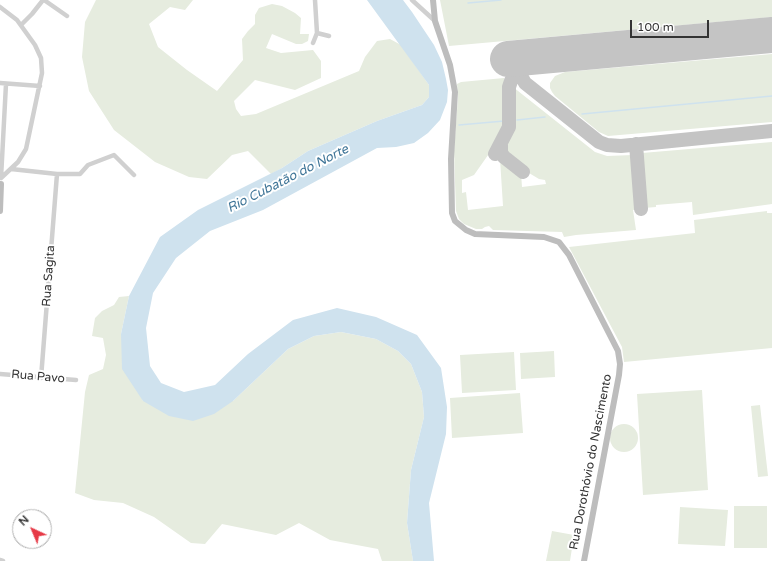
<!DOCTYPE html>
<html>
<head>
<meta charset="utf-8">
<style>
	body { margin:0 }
	#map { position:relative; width:772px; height:561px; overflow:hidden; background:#fff; font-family:"Varela Round",sans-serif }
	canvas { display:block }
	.north { position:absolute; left:12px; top:509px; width:40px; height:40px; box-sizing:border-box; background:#fff; border:1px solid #adadad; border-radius:50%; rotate:316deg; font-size:11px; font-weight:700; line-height:16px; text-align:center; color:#333 }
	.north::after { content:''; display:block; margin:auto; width:14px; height:18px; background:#e63946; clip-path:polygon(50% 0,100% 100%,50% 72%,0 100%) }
	.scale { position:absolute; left:630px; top:20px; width:79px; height:18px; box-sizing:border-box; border:2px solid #333; border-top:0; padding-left:5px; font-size:12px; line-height:14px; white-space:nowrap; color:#333; -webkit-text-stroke:3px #fff; paint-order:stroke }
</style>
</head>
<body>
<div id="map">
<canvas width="772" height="561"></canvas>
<div class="north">N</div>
<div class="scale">100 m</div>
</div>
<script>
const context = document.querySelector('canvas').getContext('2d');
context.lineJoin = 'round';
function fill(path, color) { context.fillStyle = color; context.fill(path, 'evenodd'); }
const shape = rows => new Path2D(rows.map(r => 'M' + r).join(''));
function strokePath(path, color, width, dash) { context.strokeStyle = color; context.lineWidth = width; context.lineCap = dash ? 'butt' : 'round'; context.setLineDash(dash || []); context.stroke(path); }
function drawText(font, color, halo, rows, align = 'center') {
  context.font = font + ' "Varela Round",sans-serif'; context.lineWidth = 4; context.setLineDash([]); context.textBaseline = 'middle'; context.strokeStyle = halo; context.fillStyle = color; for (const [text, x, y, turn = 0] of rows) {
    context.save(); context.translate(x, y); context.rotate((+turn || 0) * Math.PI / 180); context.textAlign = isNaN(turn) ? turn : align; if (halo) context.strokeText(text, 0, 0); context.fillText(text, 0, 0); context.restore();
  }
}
const green = shape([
	[96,0,193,0,185,10,170,7,149,24,158,47,187,70,217,91,243,60,242,39,248,31,255,24,255,15,259,8,272,4,282,6,295,13,301,18,300,34,309,34,308,41,302,44,296,44,272,34,266,48,281,53,313,50,321,61,321,78,295,90,255,80,234,101,236,109,241,116,256,114,359,71,365,57,377,41,390,39,401,45,429,85,429,97,422,105,377,121,308,151,282,168,271,174,248,151,232,155,207,179,189,177,155,162,114,130,89,91,82,57,85,22],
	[440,0,772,0,772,17,449,46],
	[772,54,772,122,608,136,599,132,555,96,552,92,550,88,550,83,555,76,565,72],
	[504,78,506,122,505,131,474,175,462,180,462,193,466,192,468,210,503,206,500,159,521,173,522,187,546,184,545,180,539,179,524,170,508,158,505,153,505,144,511,133,514,124,513,87,595,152,607,156,633,155,638,209,633,210,636,230,576,235,564,237,562,232,493,230,489,226,485,227,482,229,476,229,464,224,459,219,456,211,454,151,458,97,457,84,461,82],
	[772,142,772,204,693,215,692,202,656,205,656,207,644,208,640,156,642,153],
	[767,211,767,213,772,213,772,348,624,362,622,347,569,247,695,233,694,220],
	[129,296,121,334,143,401,233,401,288,349,314,336,341,332,376,339,398,351,411,364,422,392,424,417,411,470,407,523,413,561,382,561,378,549,330,540,299,523,276,535,222,524,205,544,191,543,154,517,123,503,94,500,75,493,85,392,89,375,103,369,106,355,103,338,92,336,95,318,102,311,114,305,119,297],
	[554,351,555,377,521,379,520,353],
	[514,352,516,390,462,393,460,355],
	[702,390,708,490,643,495,637,394],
	[520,393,523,433,452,438,450,398],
	[760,405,768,476,758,477,751,406],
	'610 438a14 14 0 1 1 28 0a14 14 0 1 1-28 0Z',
	[734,506,767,506,767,548,734,548],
	[680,507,728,510,725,546,678,544],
	[552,531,574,535,570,561,546,561]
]);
const water = shape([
	[367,0,403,0,412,12,434,45,442,62,446,79,448,90,447,102,440,120,428,133,414,143,396,147,377,148,263,210,210,231,176,258,153,293,146,328,150,366,161,383,184,392,215,385,248,354,293,320,337,308,376,317,417,335,441,368,447,407,446,434,429,503,434,561,413,561,407,523,411,470,424,417,422,392,411,364,398,351,376,339,341,332,314,336,288,349,233,401,214,414,193,421,169,416,143,401,122,369,121,334,129,296,160,237,198,210,282,168,308,151,377,121,422,105,429,97,429,85]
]);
const stream = shape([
	[468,3,501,0],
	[582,114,772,96],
	[517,120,545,117],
	[459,125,504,121]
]);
const taxiway = shape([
	[532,57,526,59,522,63,519,68,519,72,525,83,599,142,607,145,621,146,772,131],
	[636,144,641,209],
	[501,145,501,153,504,157,523,172],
	[495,154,509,127,509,87,511,81,521,63]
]);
const runway = shape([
	[508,59,772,35]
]);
const street = shape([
	[44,0,67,16],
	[412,0,435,21],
	[0,7,17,20,35,45,41,58,42,73,26,149,18,162,1,178],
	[21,25,32,14,43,0],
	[317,33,329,36],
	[313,43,317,33,315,0],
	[0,83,40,86],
	[11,169,57,174,80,174,88,165,114,155,134,175],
	[1,178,6,84],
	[0,374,76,380],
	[41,378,57,174],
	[0,560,3,561]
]);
const secondary = shape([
	[433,0,435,21,450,65,455,92,451,159,452,213,455,221,466,230,475,234,544,237,559,242,569,255,618,351,620,364,619,375,584,561],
	[0,184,1,184,0,211]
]);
const streetNames = [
	["Rua Sagita",49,276,-86],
	["Rua Pavo",38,377,5],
	["Rua Dorothóvio do Nascimento",591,462,-79]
];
const waterNames = [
	["Rio Cubatão do Norte",288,179,-27]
];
fill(green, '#e6ecdf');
fill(water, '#cfe2ee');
strokePath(stream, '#cfe2ee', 1.5);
strokePath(taxiway, '#c4c4c4', 14);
strokePath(runway, '#c4c4c4', 36);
strokePath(street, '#d0d0d0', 4.5);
strokePath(secondary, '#bdbdbd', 6);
drawText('12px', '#333', '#fff', streetNames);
drawText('italic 13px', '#3f7597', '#fff', waterNames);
</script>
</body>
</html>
